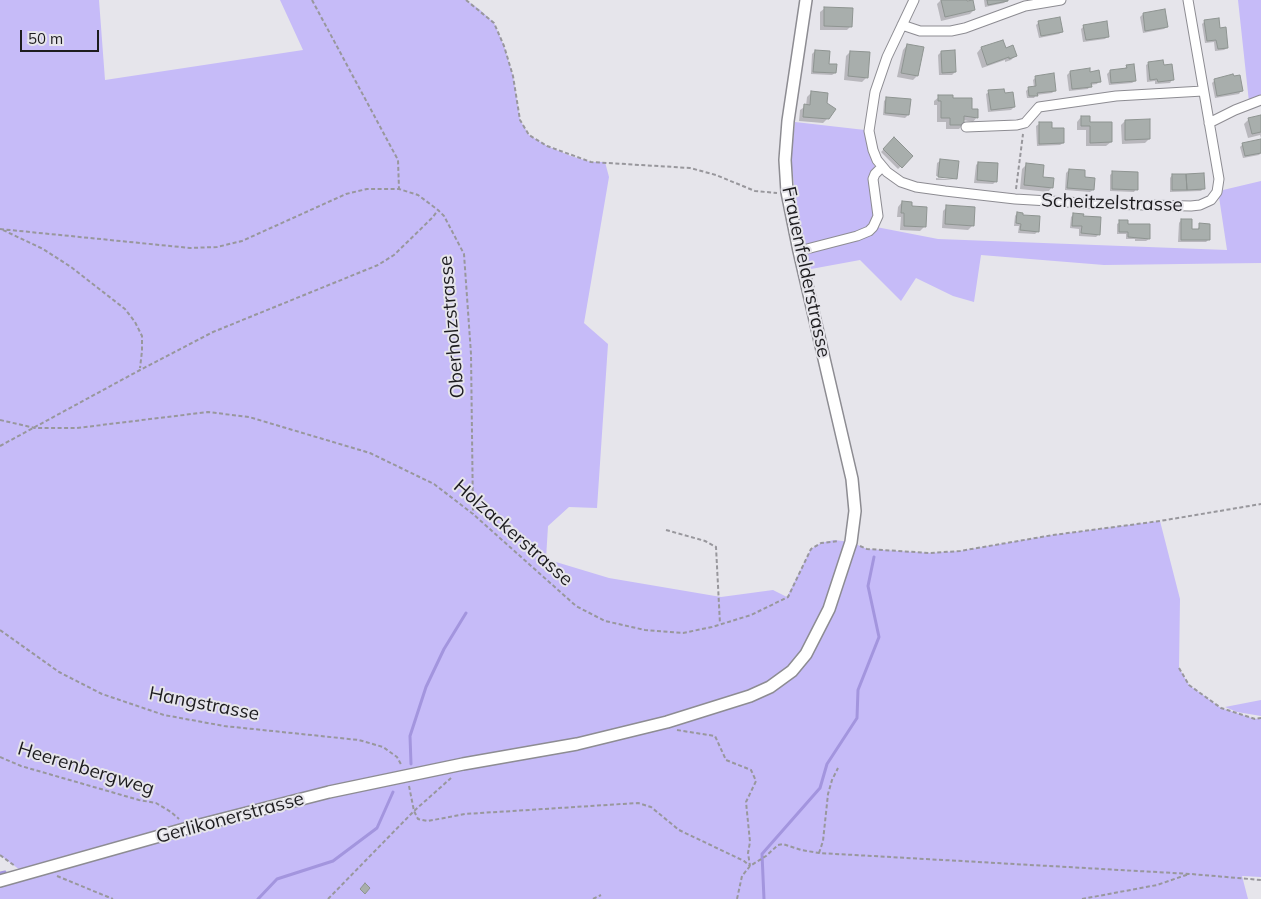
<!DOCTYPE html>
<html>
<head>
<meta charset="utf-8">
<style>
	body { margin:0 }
	#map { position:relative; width:1261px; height:899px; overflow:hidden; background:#e6e5eb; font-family:Mulish,sans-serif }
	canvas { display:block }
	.scale { position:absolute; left:20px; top:30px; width:79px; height:22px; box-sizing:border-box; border:2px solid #1d1c1f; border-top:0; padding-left:6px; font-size:15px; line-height:18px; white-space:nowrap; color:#1d1c1f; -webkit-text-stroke:4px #e6e5eb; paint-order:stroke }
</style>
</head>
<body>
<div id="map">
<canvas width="1261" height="899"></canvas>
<div class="scale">50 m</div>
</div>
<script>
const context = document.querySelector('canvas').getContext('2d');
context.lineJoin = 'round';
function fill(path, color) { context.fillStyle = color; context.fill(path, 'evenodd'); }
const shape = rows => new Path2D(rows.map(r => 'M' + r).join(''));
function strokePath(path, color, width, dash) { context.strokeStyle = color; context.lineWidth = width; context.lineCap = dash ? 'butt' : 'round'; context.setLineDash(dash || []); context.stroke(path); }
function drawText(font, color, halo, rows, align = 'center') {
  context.font = font + ' Mulish,sans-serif'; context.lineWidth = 4; context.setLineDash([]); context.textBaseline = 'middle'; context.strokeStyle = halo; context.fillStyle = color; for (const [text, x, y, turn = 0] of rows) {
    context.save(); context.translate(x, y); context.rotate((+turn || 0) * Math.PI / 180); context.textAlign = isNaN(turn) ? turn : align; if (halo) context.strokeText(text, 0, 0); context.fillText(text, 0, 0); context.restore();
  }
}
const green = shape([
	[0,0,99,0,105,80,303,50,280,0,466,0,479,9,494,23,504,46,513,76,520,120,529,135,547,146,571,156,591,162,605,162,609,177,584,323,608,344,597,508,569,507,548,526,546,559,609,578,721,597,773,590,787,597,811,549,821,543,834,540,851,542,867,549,930,553,960,551,1053,535,1160,521,1180,599,1179,668,1189,685,1221,708,1255,719,1261,718,1261,877,1242,876,1248,899,0,899,0,885,24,873,0,855],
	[1238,0,1261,0,1261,97,1249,102],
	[795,122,865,130,868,150,875,167,868,177,875,214,871,226,938,239,1227,250,1219,197,1223,190,1261,181,1261,263,1104,265,981,255,974,302,953,296,916,278,901,301,860,260,811,269,798,216,791,160],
	[1261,700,1261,716,1237,712,1225,707]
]);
const shadow = shape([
	[941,0,966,0,974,10,970,14,941,21,937,4],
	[984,0,1007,0,1004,3,985,7],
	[825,8,851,26,847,30,820,30,820,12],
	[1143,14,1167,27,1164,29,1143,33,1140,17],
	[1205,21,1219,29,1227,48,1224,50,1215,51,1214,42,1205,43,1202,24],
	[1039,22,1062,32,1059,34,1039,38,1036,25],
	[1084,26,1108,36,1105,39,1083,42,1081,29],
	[1002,41,1005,49,1015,56,1011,60,1005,62,1005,60,982,68,977,53,981,48],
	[907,45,917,76,913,80,897,77,903,50],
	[815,51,835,73,832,75,811,74,812,54],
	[850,52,867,77,862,82,844,80,846,56],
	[941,52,955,72,952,75,939,75,938,55],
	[1149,63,1163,66,1172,80,1170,83,1155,84,1155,81,1147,82,1146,65],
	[1127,66,1135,81,1132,83,1109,85,1107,74,1110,71,1124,69],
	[1070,72,1089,73,1099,81,1097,84,1090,85,1088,89,1069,91,1067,75],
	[1036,77,1055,90,1052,93,1036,95,1034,98,1027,98,1026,91,1029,88,1034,87,1033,80],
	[1215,80,1241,91,1239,94,1215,98,1212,83],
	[989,92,1014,107,1011,110,988,112,986,94],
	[811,93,826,103,828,118,823,123,799,121,800,110,806,106,807,97],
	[939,97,952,99,970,110,977,117,973,122,963,120,963,124,959,129,946,129,946,122,937,122,937,105,934,105,934,101],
	[887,98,908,115,905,118,883,115,884,101],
	[1261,116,1261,138,1260,135,1248,138,1244,124,1249,119],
	[1081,117,1089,123,1111,142,1106,146,1086,146,1086,130,1077,130,1077,122],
	[1125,121,1149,139,1145,143,1122,144,1121,125],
	[1039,124,1051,130,1063,143,1060,145,1037,146,1036,126],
	[894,139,912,156,898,169,881,152],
	[1261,140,1261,153,1259,155,1243,158,1240,147,1243,144],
	[940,161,958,162,956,180,956,178,936,176,937,163],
	[978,163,996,181,993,184,974,183,976,165],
	[1027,164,1052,187,1048,192,1020,189,1022,169],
	[1069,170,1093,190,1090,192,1065,190,1066,173],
	[1113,172,1136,189,1134,192,1110,191,1110,175],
	[1172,175,1203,189,1201,191,1170,192,1170,178],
	[936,178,955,180,936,180],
	[902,202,911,207,924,227,920,231,900,230,901,217,897,217,898,207],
	[947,207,973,225,968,230,942,228,943,211],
	[1017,213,1038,231,1035,234,1018,233,1019,226,1014,226,1015,216],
	[1073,215,1099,234,1096,237,1079,236,1079,229,1070,228,1071,217],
	[1181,220,1191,230,1197,230,1200,225,1209,239,1206,242,1178,242,1179,223],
	[1120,222,1127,225,1149,239,1146,241,1135,241,1135,239,1126,239,1126,234,1117,234,1117,224]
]);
const stream = shape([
	[411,764,410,736,426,687,444,649,466,613],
	[0,873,5,872],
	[258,899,277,879,333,861,377,828,393,792],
	[764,899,762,854,820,788,827,764,857,718,858,690,879,637,868,586,874,557]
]);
const building = shape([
	[941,0,967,0,967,1,973,0,975,10,945,17,941,0],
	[987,0,1008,0,1008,1,988,5,987,0],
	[824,7,853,8,852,27,824,26,824,7],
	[1165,9,1168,27,1145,31,1143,13,1165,9],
	[1060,17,1063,32,1041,36,1038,21,1060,17],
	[1219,18,1220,28,1226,27,1228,48,1218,49,1216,40,1207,41,1204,20,1219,18],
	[1107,21,1109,37,1086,40,1083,25,1107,21],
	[1003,40,1006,48,1013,45,1017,56,1009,59,1009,57,987,65,981,47,1003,40],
	[907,44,924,47,918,76,901,73,907,44],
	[815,50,830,51,829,64,837,64,836,73,813,72,815,50],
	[955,50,956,72,942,73,941,51,955,50],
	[850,51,870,52,868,78,848,76,850,51],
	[1163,60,1164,65,1172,64,1174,80,1158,82,1157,79,1150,80,1148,62,1163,60],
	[1134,64,1136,81,1111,83,1110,70,1127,68,1126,65,1134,64],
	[1090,68,1090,72,1099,70,1101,82,1091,83,1092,87,1072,89,1070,71,1090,68],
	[1054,73,1056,91,1037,93,1038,96,1029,96,1028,87,1036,86,1035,76,1054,73],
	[1233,74,1234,76,1240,75,1243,91,1217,96,1214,79,1233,74],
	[1004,89,1005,93,1013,92,1015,107,991,110,988,90,1004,89],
	[811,91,828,93,827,103,836,109,829,119,803,117,804,104,810,105,811,91],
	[938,95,953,95,953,98,972,98,972,109,978,109,978,118,964,116,964,125,950,125,950,118,941,118,941,101,938,101,938,95],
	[886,97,911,99,909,115,885,113,886,97],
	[1261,115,1261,132,1252,134,1248,118,1261,115],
	[1081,116,1090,116,1090,122,1112,122,1112,142,1090,143,1090,126,1081,126,1081,116],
	[1150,119,1150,139,1125,140,1125,120,1150,119],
	[1039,122,1052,122,1052,128,1064,128,1064,143,1039,144,1039,122],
	[894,137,913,156,902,168,883,149,894,137],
	[1261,139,1261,153,1245,156,1242,143,1261,139],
	[940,159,959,161,957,179,938,177,940,159],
	[978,162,998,163,997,182,977,180,978,162],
	[1026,163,1044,165,1043,177,1054,178,1053,188,1024,185,1026,163],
	[1069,169,1085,170,1085,177,1095,178,1094,190,1067,188,1069,169],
	[1112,171,1138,172,1138,190,1112,189,1112,171],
	[1204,173,1205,189,1187,190,1186,174,1204,173],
	[1172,174,1186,174,1187,190,1172,190,1172,174],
	[902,201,912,202,912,206,927,207,926,227,904,226,904,213,901,213,902,201],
	[946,205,975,207,974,226,945,224,946,205],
	[1017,212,1023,213,1023,215,1040,216,1039,232,1020,230,1021,224,1016,223,1017,212],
	[1073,213,1084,214,1083,216,1101,217,1100,235,1081,233,1082,226,1072,226,1073,213],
	[1181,219,1192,219,1192,229,1199,229,1199,223,1210,224,1210,240,1181,240,1181,219],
	[1119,220,1128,220,1128,224,1150,224,1150,239,1128,237,1128,232,1119,232,1119,220],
	[365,883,370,888,365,894,360,889,365,883]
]);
const path = shape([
	[312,0,398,160,399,189],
	[466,0,494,23,504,46,513,76,520,120,529,135,547,146,591,162,690,168,716,175,755,191,777,193],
	[1016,189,1023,134],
	[0,229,190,248,217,247,242,241,346,194,367,189,399,189,418,195,438,210,444,216,464,254,471,354,473,514],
	[3,230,43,249,71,267,125,309,135,322,142,336,142,351,140,368],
	[0,420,35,428,77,428,208,412,249,417,370,453,434,484,473,514,576,606,605,621,645,630,683,633,712,627,751,615,788,597,811,549,821,543,839,541],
	[0,446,140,370,213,332,378,265,394,255,433,217,438,210],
	[666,530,705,541,716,547,720,624],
	[860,546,867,549,930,553,960,551,1053,535,1160,521,1261,504],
	[0,630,59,672,102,694,164,715,224,726,359,740,383,747,397,757,402,766],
	[1179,668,1189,685,1221,708,1255,719,1261,718],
	[677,730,715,736,726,760,751,770,756,781,746,802,750,842,748,853,750,866],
	[0,757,21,766,139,800,156,803,171,812,179,819],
	[409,786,414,811,418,819,428,821,465,814,638,803,651,807,679,830,744,861,750,866],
	[819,853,823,841,828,794,832,780,838,768],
	[0,855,15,866],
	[57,876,113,899],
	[328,899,414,811,451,778],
	[593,899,601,895],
	[737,899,742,876,750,866,766,856,778,845,783,844,801,850,819,853,1191,874,1261,880],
	[1082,899,1157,885,1189,874]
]);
const minor = shape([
	[914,0,887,57,875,92,869,131,873,150,877,160,887,172,901,182,916,187,945,191,1015,199,1100,204,1191,206,1200,205,1211,200,1217,192,1219,179,1188,0],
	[902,25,920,31,951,31,965,28,1025,6,1061,0],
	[1209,123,1235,110,1261,100],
	[966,127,1017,125,1025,123,1039,107,1116,96,1203,91],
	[799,251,857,236,869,231,873,227,878,216,873,179,875,174,882,167]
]);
const tertiary = shape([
	[0,881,188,828,329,792,463,764,577,744,667,722,750,696,770,687,792,671,806,654,829,609,851,542,855,511,852,479,799,251,787,192,785,160,788,121,806,0]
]);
const streetNames = [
	["Scheitzelstrasse",1112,203,2],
	["Frauenfelderstrasse",806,272,78],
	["Oberholzstrasse",452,327,-95],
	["Holzackerstrasse",513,533,41],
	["Hangstrasse",204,704,11],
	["Heerenbergweg",86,769,17],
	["Gerlikonerstrasse",230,818,-15]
];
fill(green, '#c6bbf8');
fill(shadow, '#0003');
strokePath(stream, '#a395de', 3);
fill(building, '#a8aeac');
strokePath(building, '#8e9491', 1);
strokePath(minor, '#8d8c92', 11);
strokePath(tertiary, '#8d8c92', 14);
strokePath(path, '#98979c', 2, [4, 2.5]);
strokePath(minor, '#fff', 9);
strokePath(tertiary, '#fff', 11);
drawText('19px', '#1d1c1f', '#e6e5eb', streetNames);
</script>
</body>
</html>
